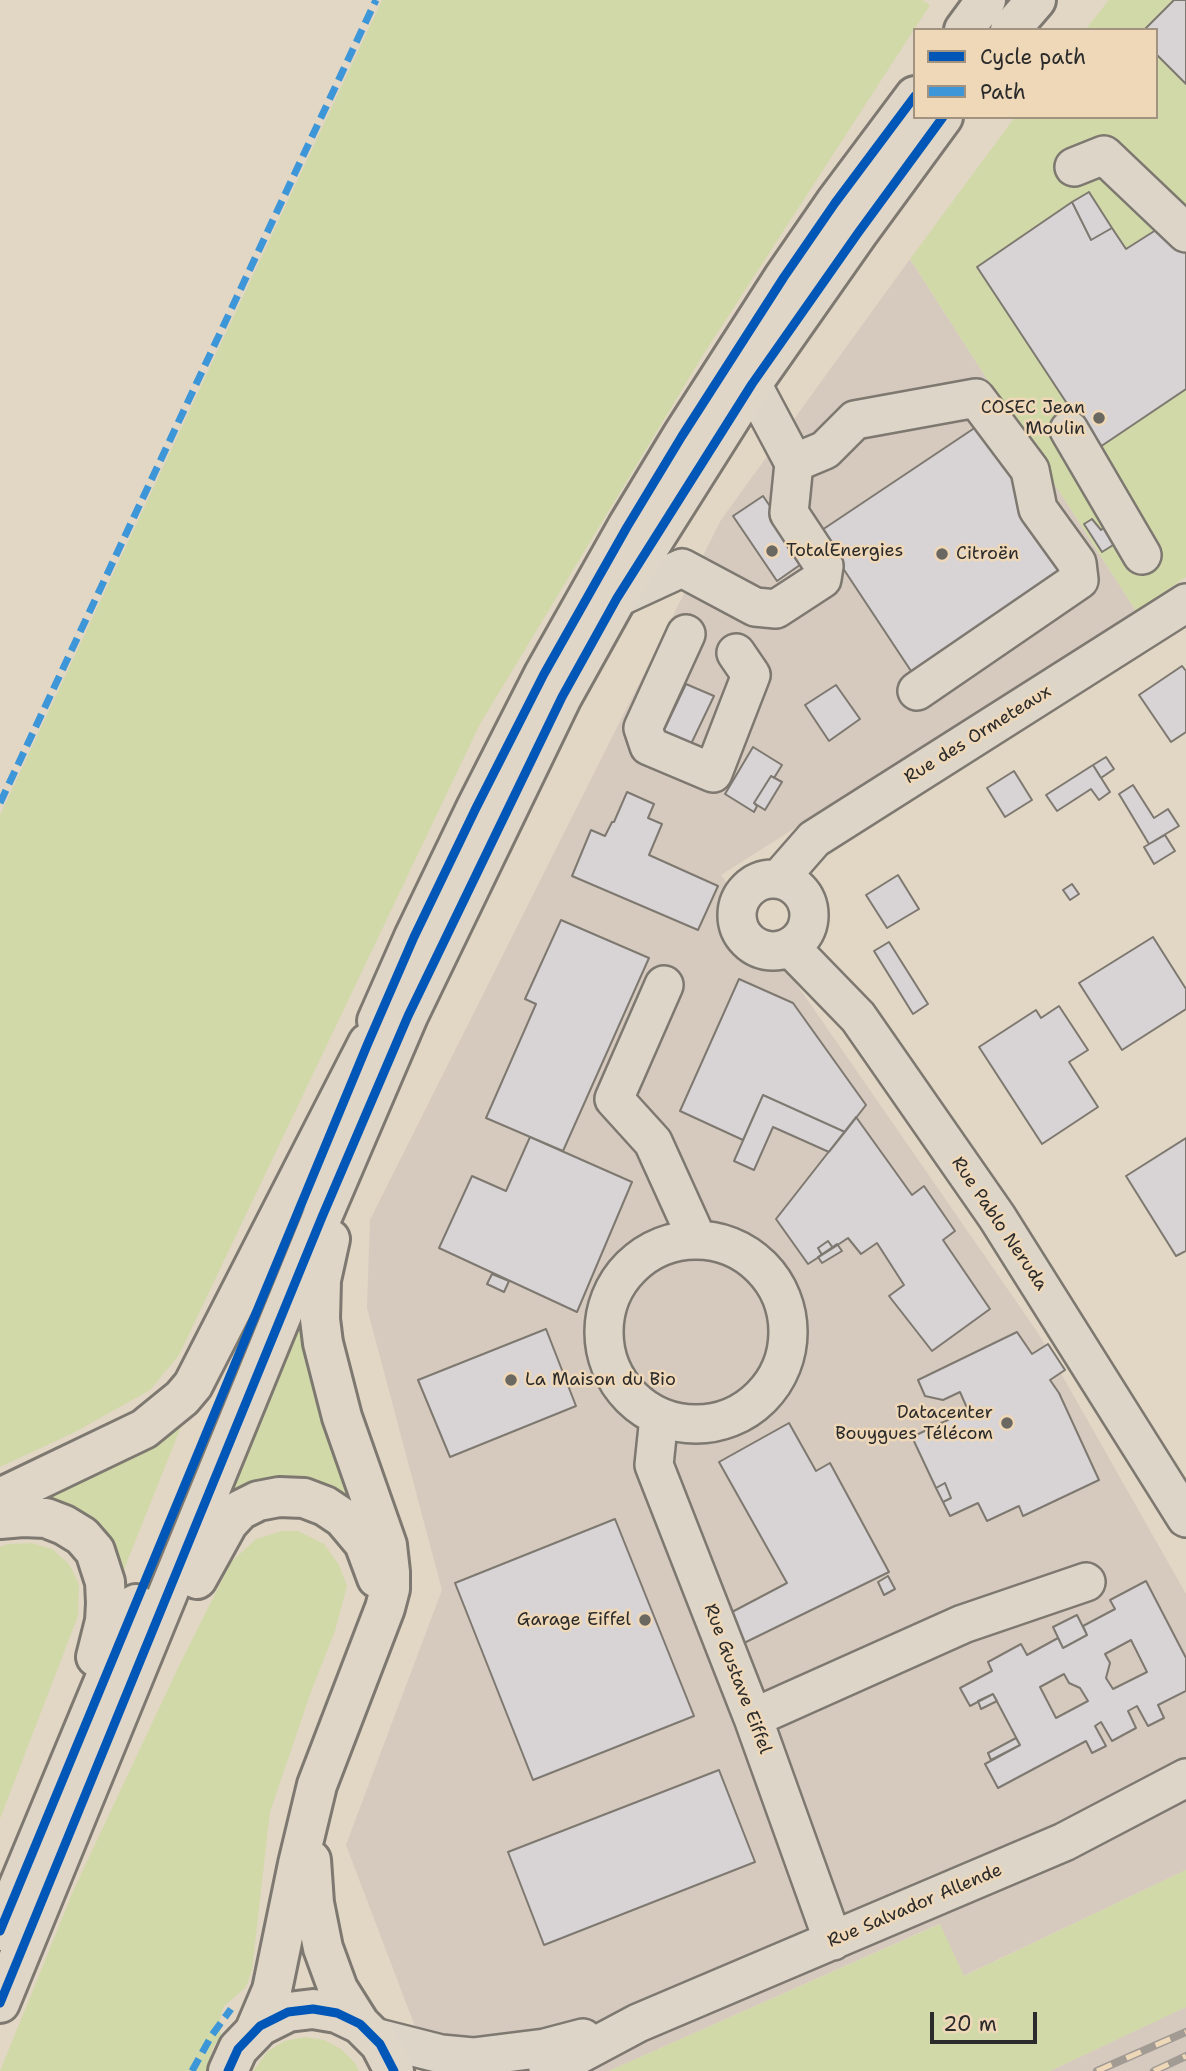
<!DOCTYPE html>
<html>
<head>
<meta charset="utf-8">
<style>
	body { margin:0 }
	#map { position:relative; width:1186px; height:2071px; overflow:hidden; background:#e2d6c5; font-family:"Shantell Sans",sans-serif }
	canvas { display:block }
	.legend { position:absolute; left:913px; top:28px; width:245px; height:91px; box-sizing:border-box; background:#efd8b8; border:2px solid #a19380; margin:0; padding:9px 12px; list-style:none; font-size:21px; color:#2b2b2b }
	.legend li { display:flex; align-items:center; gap:14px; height:35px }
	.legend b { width:35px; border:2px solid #a19380 }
	.scale { position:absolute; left:930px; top:2012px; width:107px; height:32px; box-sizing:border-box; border:4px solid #2b2b2b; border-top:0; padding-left:9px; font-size:21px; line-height:24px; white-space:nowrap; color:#2b2b2b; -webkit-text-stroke:5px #efd8b8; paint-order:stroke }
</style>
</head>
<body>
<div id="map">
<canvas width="1186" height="2071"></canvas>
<ul class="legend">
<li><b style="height:9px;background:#0057b8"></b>Cycle path</li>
<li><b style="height:9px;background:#3c96d7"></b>Path</li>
</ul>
<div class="scale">20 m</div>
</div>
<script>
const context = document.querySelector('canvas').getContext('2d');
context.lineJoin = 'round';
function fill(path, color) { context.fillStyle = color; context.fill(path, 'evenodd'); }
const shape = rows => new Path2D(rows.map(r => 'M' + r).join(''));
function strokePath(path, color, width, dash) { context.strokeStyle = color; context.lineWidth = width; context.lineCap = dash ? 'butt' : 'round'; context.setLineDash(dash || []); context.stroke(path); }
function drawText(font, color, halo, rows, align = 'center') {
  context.font = font + ' "Shantell Sans",sans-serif'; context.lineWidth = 5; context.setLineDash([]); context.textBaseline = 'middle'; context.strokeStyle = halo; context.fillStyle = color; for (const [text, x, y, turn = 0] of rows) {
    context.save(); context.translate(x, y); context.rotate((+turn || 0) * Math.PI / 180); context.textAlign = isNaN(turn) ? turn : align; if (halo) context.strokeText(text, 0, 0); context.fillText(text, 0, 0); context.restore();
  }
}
const built = shape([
	[910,259,1136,611,721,875,1038,1333,1186,1594,1186,1870,963,1976,939,1924,609,2071,432,2071,346,1845,442,1590,367,1308,370,1220,721,520],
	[1186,2007,1186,2071,1050,2071,1177,2011]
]);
const green = shape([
	[382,0,922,0,930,5,703,355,480,724,179,1355,150,1390,75,1432,0,1467,0,815],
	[1109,0,1186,0,1186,577,1136,611,910,259,1015,117,1156,117,1156,30,1085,30],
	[300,1313,350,1494,345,1499,227,1500,234,1473],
	[189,1407,123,1572,117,1575,22,1501],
	[282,1531,298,1531,324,1544,339,1565,347,1586,335,1631,312,1689,270,1812,252,1970,246,1987,224,2006,220,2019,221,2035,213,2048,206,2071,0,2071,74,1889,178,1668,231,1562,256,1539],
	[32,1543,52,1549,69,1564,79,1584,78,1616,0,1819,0,1547,8,1544],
	[1186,1870,1186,2007,1050,2071,609,2071,940,1924,964,1976],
	[304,2037,324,2040,341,2049,355,2063,359,2071,253,2071,268,2051,285,2041]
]);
const building = shape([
	[1174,0,1186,0,1186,84,1156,54,1156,30,1144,30,1174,0],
	[1089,192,1112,228,1091,240,1072,202,1089,192],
	[1072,202,1091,240,1112,228,1126,249,1167,223,1186,253,1186,389,1097,449,977,267,1072,202],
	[982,423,1032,497,1018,507,1065,577,915,677,819,532,982,423],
	[763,496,807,560,777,581,733,516,763,496],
	[1092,519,1101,530,1107,525,1118,542,1102,552,1084,524,1092,519],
	[1182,666,1186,671,1186,732,1171,742,1139,695,1182,666],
	[686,684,714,696,691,744,663,732,686,684],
	[836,685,860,719,829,741,805,705,836,685],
	[753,747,782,765,774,778,771,776,754,803,757,806,754,812,725,794,753,747],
	[1106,757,1114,769,1101,778,1093,765,1106,757],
	[1093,765,1110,792,1099,800,1091,789,1057,811,1046,795,1093,765],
	[1014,771,1032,800,1005,817,987,788,1014,771],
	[771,776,782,782,765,810,754,803,771,776],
	[1133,785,1154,818,1168,809,1179,826,1149,844,1119,794,1133,785],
	[627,792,654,804,648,818,662,824,649,855,718,886,698,930,572,876,591,830,605,836,612,822,614,822,627,792],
	[1165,835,1175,851,1154,864,1144,847,1165,835],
	[898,875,919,909,887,928,866,895,898,875],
	[1072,884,1079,894,1070,900,1063,890,1072,884],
	[561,920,649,958,563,1151,486,1118,536,1004,525,999,561,920],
	[1153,937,1186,989,1186,1009,1122,1050,1079,983,1153,937],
	[889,942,928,1004,913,1014,874,951,889,942],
	[739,979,793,1003,866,1105,845,1132,763,1095,743,1140,680,1111,739,979],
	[1059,1006,1088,1050,1069,1062,1098,1107,1042,1144,979,1047,1036,1010,1041,1018,1059,1006],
	[763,1095,845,1132,829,1152,773,1127,754,1170,734,1161,763,1095],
	[856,1117,912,1195,924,1186,955,1231,943,1240,990,1309,932,1351,889,1296,904,1285,877,1243,861,1254,848,1238,833,1248,828,1241,818,1248,822,1255,808,1264,776,1219,856,1117],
	[530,1137,632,1182,577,1312,439,1248,472,1176,506,1191,530,1137],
	[1186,1138,1186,1251,1176,1256,1126,1176,1186,1138],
	[828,1241,833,1248,822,1255,818,1248,828,1241],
	[837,1244,842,1251,822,1263,818,1257,837,1244],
	[492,1274,509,1281,504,1292,487,1284,492,1274],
	[546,1329,576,1406,450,1457,418,1380,546,1329],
	[1017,1332,1032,1354,1048,1344,1065,1370,1050,1380,1059,1393,1099,1480,1023,1516,1019,1506,987,1521,978,1503,950,1516,943,1502,951,1498,945,1483,936,1488,912,1437,971,1409,967,1408,960,1392,943,1400,925,1396,918,1380,1017,1332],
	[789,1423,816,1471,830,1463,889,1572,744,1643,732,1612,787,1583,719,1462,789,1423],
	[945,1483,951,1498,943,1502,936,1488,945,1483],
	[615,1519,694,1716,533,1780,455,1583,615,1519],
	[888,1576,895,1589,884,1595,878,1582,888,1576],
	[1146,1581,1186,1658,1186,1691,1158,1705,1164,1718,1148,1726,1137,1706,1128,1711,1136,1728,1112,1741,1101,1722,1095,1726,1106,1746,1092,1753,1086,1741,998,1788,985,1764,1020,1745,993,1694,970,1706,960,1688,992,1671,988,1662,1021,1644,1027,1655,1058,1638,1063,1648,1087,1635,1083,1626,1115,1609,1110,1600,1146,1581],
	[1131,1640,1147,1672,1113,1689,1106,1678,1110,1663,1105,1654,1131,1640],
	[1064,1674,1069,1683,1080,1688,1088,1701,1056,1718,1040,1687,1064,1674],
	[1077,1615,1087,1635,1063,1648,1053,1627,1077,1615],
	[993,1694,997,1701,981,1709,978,1701,993,1694],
	[1016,1738,1020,1745,991,1760,988,1753,1016,1738],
	[719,1770,755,1862,544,1945,508,1852,719,1770]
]);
const minor = shape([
	[1074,167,1104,155,1186,233],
	[1069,430,1142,555],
	[794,463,825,450,855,420,976,398,1030,470,1038,509,1077,563,1079,580,917,691],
	[617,598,682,568,755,607,776,609,822,579,824,566,789,513,794,463,752,384],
	[686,634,643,728,649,746,713,773,751,675,736,653],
	'737 915a36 36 0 1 1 72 0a36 36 0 1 1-72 0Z',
	[779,879,814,839,1186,603],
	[790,947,858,1017,997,1217,1186,1518],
	[664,985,614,1099,653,1142,697,1239],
	'604 1332a92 92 0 1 1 184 0a92 92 0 1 1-184 0Z',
	[659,1417,654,1465,753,1718,833,1941],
	[753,1718,963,1624,1086,1582],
	[374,2037,441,2054,473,2057,545,2048,583,2038],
	[548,2071,638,2023,1064,1842,1186,1778]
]);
const major = shape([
	[964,30,986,0],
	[1010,30,1036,0],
	[377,1021,414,937,476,808,544,674,627,527,682,436,784,277,835,203,915,96],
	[0,1498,144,1429,182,1398,193,1385,368,1043],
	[0,1519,23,1517,46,1518,64,1525,82,1536,95,1551,105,1582,106,1603,105,1621,96,1657],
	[197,1579,228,1523,240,1510,258,1501,279,1497,304,1498,325,1506,343,1518,364,1543,377,1578],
	[311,1860,314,1903,323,1948,338,1989,360,2024],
	[0,1931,136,1604],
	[0,2003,322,1217,408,1016,562,697,617,598,752,384,858,233,943,117],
	[255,2030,272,1990,298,1864,317,1785,385,1608,390,1589,390,1572,387,1545,342,1417,323,1343,320,1319,321,1280,330,1239],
	[228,2071,238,2049,260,2026,288,2012,313,2009,337,2013,360,2024,380,2044,394,2071]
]);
const rail = shape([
	[1097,2071,1186,2032],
	[1154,2071,1186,2056]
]);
const quiet = shape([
	[0,803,376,0],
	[192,2071,212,2035,231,2009]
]);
const cycleway = shape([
	[0,1931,368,1043,414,937,476,808,544,674,627,527,682,436,784,277,835,203,915,96],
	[0,2003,322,1217,408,1016,562,697,617,598,752,384,858,233,943,117],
	[228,2071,238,2049,260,2026,288,2012,313,2009,337,2013,360,2024,380,2044,394,2071]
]);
const markers = [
	[1099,418,7,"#6b6761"],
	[772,551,7,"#6b6761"],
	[942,554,7,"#6b6761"],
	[511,1380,7,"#6b6761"],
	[1007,1423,7,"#6b6761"],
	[645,1620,7,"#6b6761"]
];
const poiNames = [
	["COSEC Jean",1085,408],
	["Moulin",1085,429],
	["TotalEnergies",786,551,"left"],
	["Citroën",956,554,"left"],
	["La Maison du Bio",525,1380,"left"],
	["Datacenter",993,1413],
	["Bouygues Télécom",993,1434],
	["Garage Eiffel",631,1620]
];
const streetNames = [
	["Rue des Ormeteaux",978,735,-32],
	["Rue Pablo Neruda",999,1224,56],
	["Rue Gustave Eiffel",737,1679,69],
	["Rue Salvador Allende",915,1906,-23]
];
fill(built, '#d6c9be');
fill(green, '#d2d9a9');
fill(building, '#d8d3d4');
strokePath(building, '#7d7870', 2);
strokePath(minor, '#7d7870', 42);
strokePath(major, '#7d7870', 44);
strokePath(minor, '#ded5c9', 37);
strokePath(major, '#e0d6c8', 38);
strokePath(rail, '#a19b94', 8);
strokePath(rail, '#efd8b8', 5, [16]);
strokePath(quiet, '#3c96d7', 7, [14, 7]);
strokePath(cycleway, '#0057b8', 9);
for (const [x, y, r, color] of markers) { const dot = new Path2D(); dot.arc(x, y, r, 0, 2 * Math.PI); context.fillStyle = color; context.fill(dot); strokePath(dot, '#efd8b8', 2.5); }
drawText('18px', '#2b2b2b', '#efd8b8', poiNames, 'right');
drawText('18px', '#2b2b2b', '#efd8b8', streetNames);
</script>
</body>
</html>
